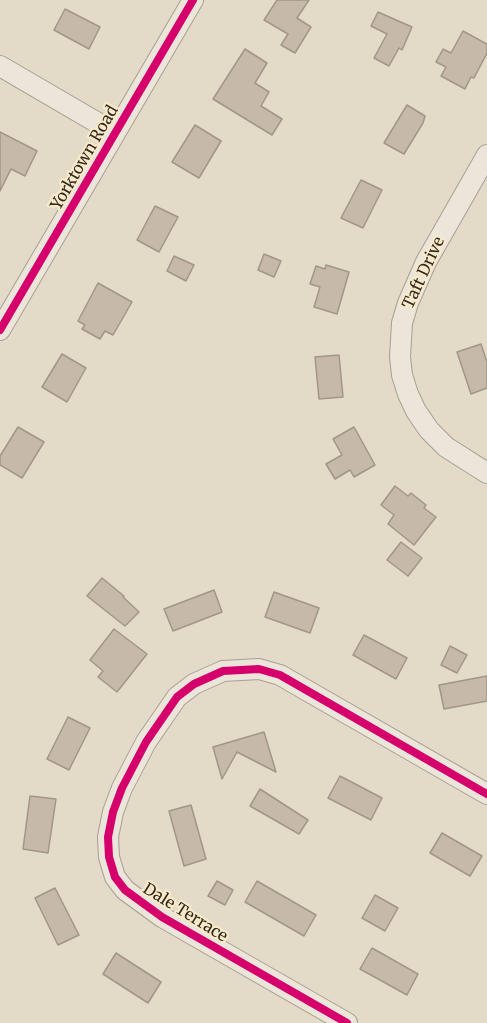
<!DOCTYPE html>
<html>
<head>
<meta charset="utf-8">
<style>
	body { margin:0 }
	canvas { display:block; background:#e3dbc8 }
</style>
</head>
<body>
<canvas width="487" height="1023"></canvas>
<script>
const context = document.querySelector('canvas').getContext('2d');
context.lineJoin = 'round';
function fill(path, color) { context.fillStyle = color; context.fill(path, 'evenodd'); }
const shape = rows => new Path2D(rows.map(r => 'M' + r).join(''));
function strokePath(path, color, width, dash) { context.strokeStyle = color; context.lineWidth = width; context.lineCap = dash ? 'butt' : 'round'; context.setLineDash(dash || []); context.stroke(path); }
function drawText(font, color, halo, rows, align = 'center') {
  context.font = font + ' Merriweather,serif'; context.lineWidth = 4.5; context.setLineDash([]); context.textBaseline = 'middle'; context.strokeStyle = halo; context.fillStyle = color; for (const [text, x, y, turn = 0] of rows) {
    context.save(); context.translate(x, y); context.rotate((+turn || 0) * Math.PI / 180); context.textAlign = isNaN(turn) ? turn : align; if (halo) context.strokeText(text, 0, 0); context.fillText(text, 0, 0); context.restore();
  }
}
const building = shape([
	[277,0,309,0,297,18,311,27,295,53,281,45,288,34,264,20,277,0],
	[65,9,100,27,89,49,54,30,65,9],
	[378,12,412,27,402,50,399,48,389,66,374,58,387,34,371,26,378,12],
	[463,31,487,44,487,53,474,78,471,77,465,89,441,76,446,67,436,62,443,49,451,53,463,31],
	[245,49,267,63,255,83,269,92,261,106,282,119,272,135,213,99,245,49],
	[407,105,425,116,423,123,404,154,384,143,407,105],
	[195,125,221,141,199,178,172,162,195,125],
	[0,132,37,151,25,176,11,169,0,191,0,132],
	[361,180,382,190,363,228,341,218,361,180],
	[155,206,178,217,159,252,137,240,155,206],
	[264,254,281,261,274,277,258,270,264,254],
	[174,256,194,265,186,281,167,271,174,256],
	[326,265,349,272,337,314,314,307,320,287,310,284,316,266,325,269,326,265],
	[98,283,132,302,113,335,105,331,100,339,82,329,85,325,78,321,98,283],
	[481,344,487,362,487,388,471,394,457,352,481,344],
	[62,354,86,368,67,402,42,387,62,354],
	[339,355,343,397,319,399,315,357,339,355],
	[18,427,44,442,22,478,0,465,0,456,18,427],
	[354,427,375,465,354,477,350,470,335,479,326,464,342,455,333,439,354,427],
	[395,486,408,496,411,493,426,505,424,508,436,517,414,545,388,524,394,515,381,505,395,486],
	[401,542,422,558,408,576,387,560,401,542],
	[102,578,124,596,123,597,139,612,125,626,87,596,102,578],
	[214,590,222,612,173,631,164,609,214,590],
	[274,592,319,608,310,633,265,617,274,592],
	[114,629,147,654,117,692,98,677,103,671,90,660,114,629],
	[364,635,407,658,396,679,353,655,364,635],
	[450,646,467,655,457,673,441,665,450,646],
	[487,676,487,701,444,709,439,685,487,676],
	[68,717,90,728,69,770,47,759,68,717],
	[264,732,276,772,237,752,222,779,213,747,264,732],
	[340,776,382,798,371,820,328,798,340,776],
	[260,789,308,820,299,834,250,806,260,789],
	[30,796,56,799,48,853,23,849,30,796],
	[191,805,206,859,184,866,169,811,191,805],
	[442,833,482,856,470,876,430,853,442,833],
	[217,881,233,890,225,905,208,896,217,881],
	[257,881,316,915,304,936,245,902,257,881],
	[55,888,79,935,58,945,35,898,55,888],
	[375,895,398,908,385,931,362,918,375,895],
	[372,948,418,974,407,995,360,969,372,948],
	[116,953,161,982,148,1003,103,974,116,953]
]);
const street = shape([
	[0,66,115,133],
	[487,155,426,262,408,303,402,323,400,357,402,375,408,394,416,411,429,430,446,447,487,473],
	[0,330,193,0],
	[347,1023,162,917,125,890,115,877,109,857,108,837,113,812,122,788,146,742,177,697,194,684,223,671,259,669,280,675,487,794]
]);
const cycleway = shape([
	[0,330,193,0],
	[347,1023,162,917,125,890,115,877,109,857,108,837,113,812,122,788,146,742,177,697,194,684,223,671,259,669,280,675,487,794]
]);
const streetNames = [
	["Yorktown Road",85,158,-60],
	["Taft Drive",424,273,-65],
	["Dale Terrace",185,913,32]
];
fill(building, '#c7b9a9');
strokePath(building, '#a29688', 1.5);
strokePath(street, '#a89f92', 22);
strokePath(street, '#ebe5da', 20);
strokePath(cycleway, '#d6006c', 8);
drawText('16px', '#35271b', '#f6eacb', streetNames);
</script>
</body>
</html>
